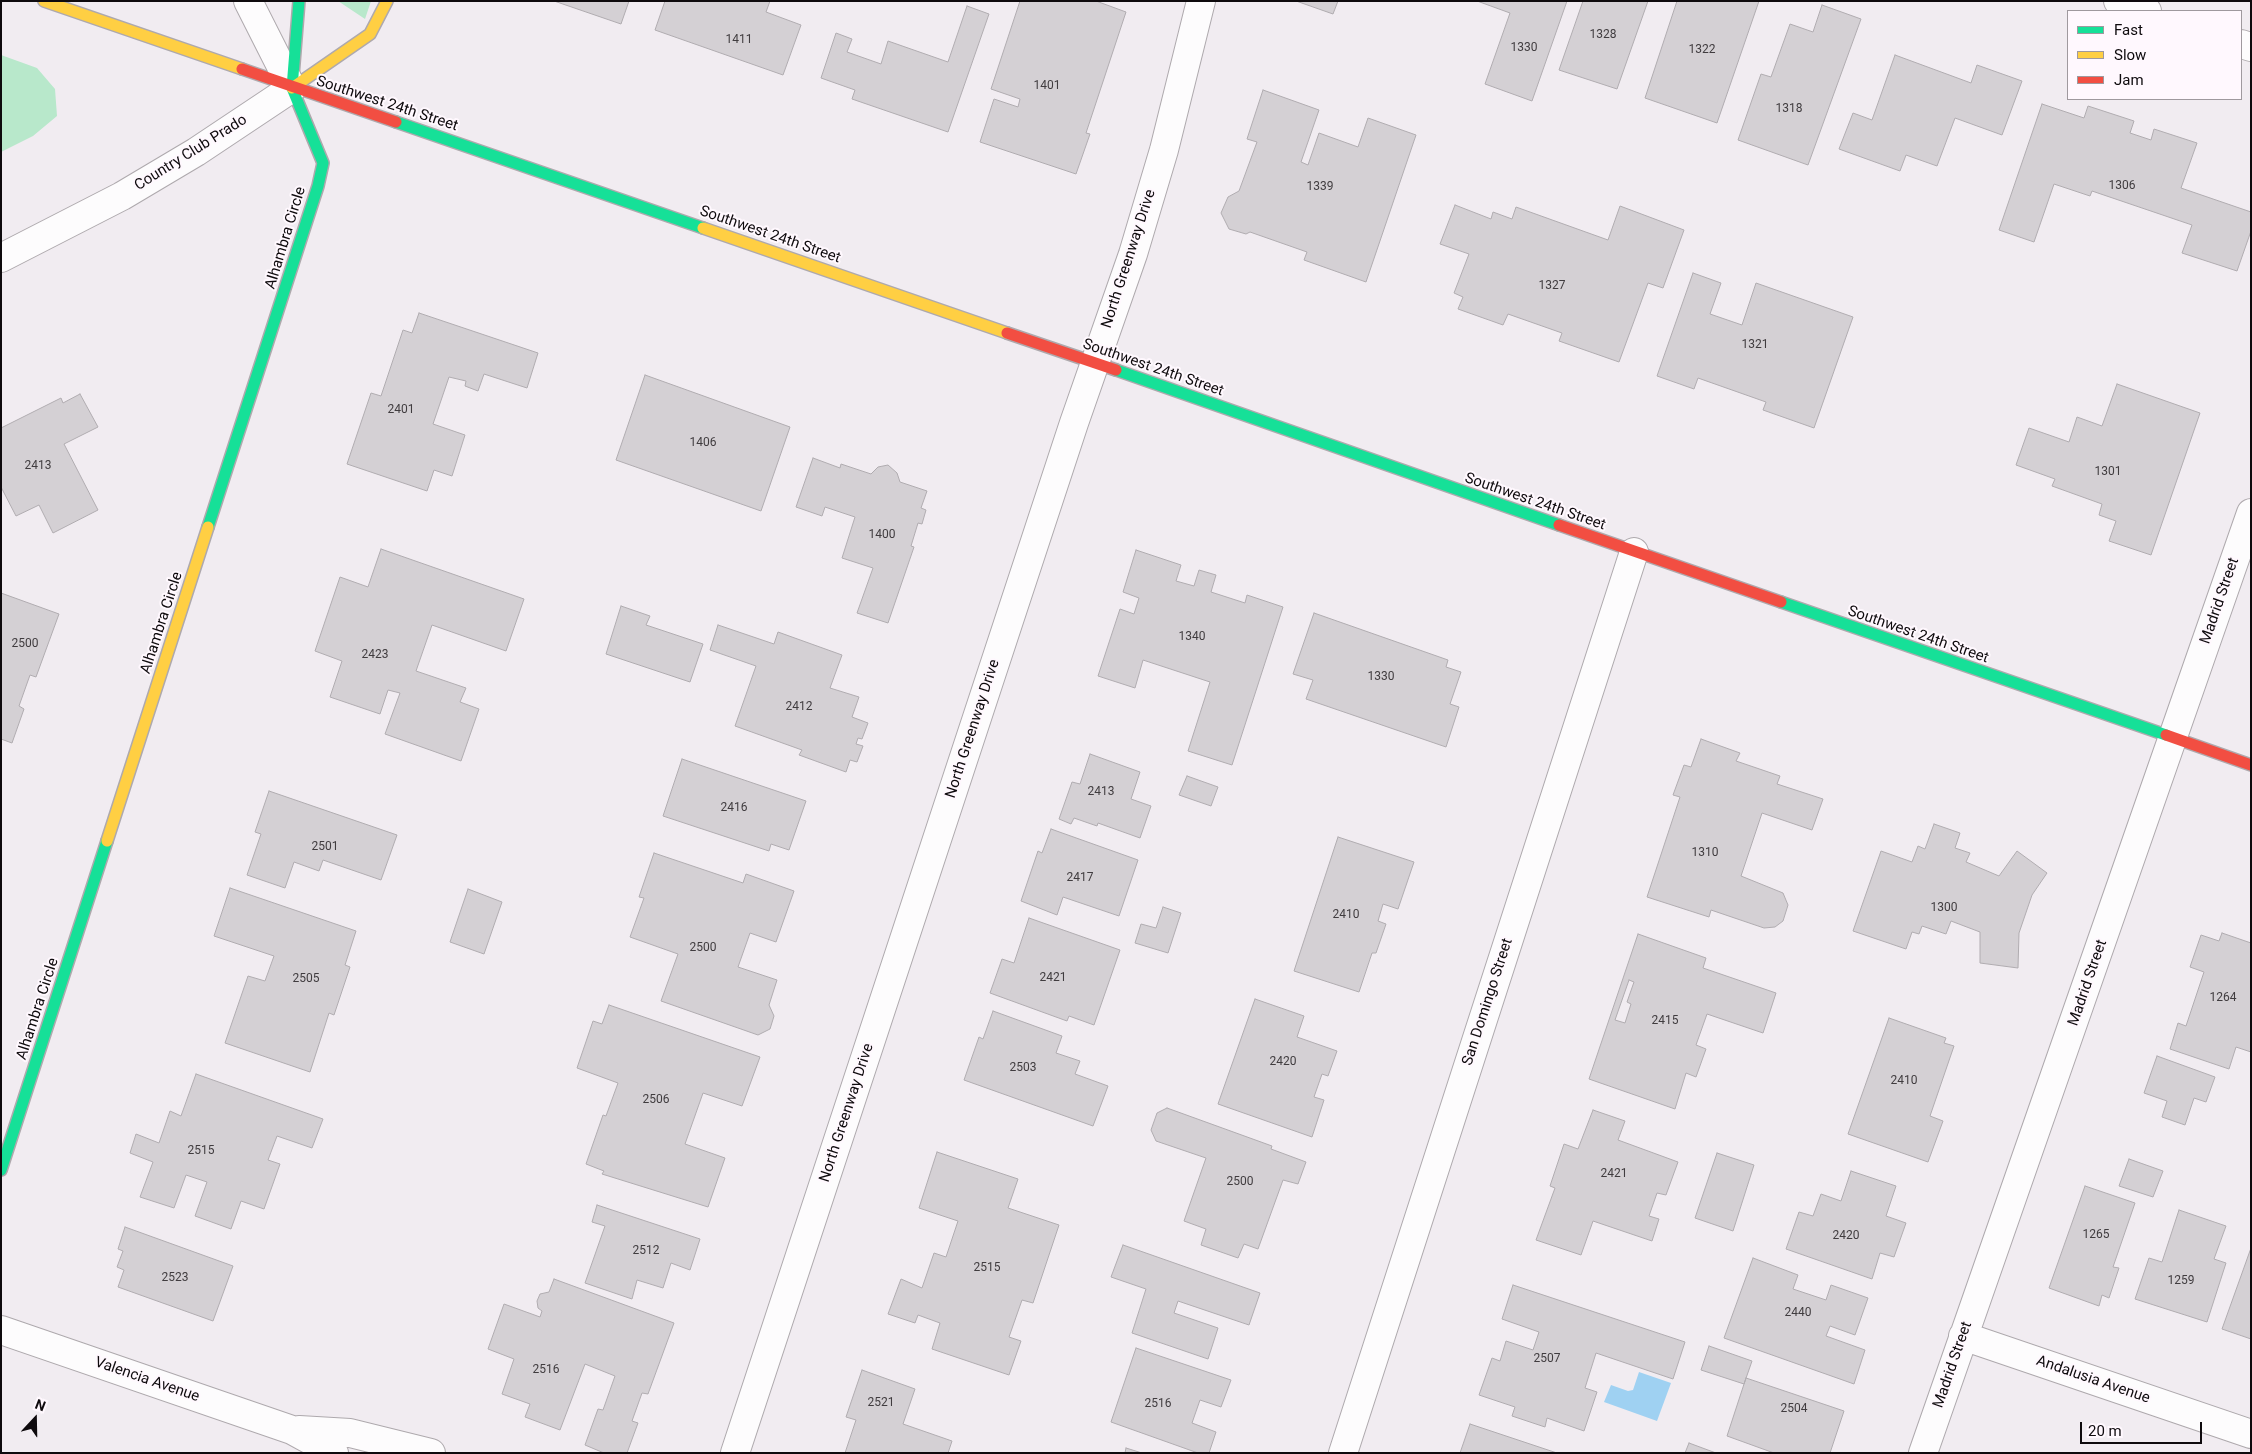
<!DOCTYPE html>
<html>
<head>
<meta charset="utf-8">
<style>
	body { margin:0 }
	#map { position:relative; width:2252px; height:1454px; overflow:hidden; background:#f1ecf1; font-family:Roboto,sans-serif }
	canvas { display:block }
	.frame { position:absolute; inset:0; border:2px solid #0e0a0d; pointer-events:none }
	.legend { position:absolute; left:2067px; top:10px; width:175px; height:90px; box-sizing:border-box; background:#fff8fe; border:1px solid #9f999e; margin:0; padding:6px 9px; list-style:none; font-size:15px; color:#0e0a0d }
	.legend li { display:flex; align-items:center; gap:10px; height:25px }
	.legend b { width:25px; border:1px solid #9f999e }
	.north { position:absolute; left:10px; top:1394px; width:50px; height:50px; -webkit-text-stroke:4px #fff8fe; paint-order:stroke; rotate:21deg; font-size:14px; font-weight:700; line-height:20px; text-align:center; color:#0e0a0d }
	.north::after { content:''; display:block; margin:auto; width:18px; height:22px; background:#0e0a0d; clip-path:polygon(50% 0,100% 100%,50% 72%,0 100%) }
	.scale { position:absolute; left:2080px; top:1422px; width:122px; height:22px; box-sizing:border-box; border:2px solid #0e0a0d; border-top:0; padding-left:6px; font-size:15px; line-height:18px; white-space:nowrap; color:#0e0a0d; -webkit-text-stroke:4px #fff8fe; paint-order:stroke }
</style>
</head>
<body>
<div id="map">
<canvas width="2252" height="1454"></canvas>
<div class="frame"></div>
<ul class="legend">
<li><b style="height:6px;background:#16e098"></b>Fast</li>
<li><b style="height:6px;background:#ffcf43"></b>Slow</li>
<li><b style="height:6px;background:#f24e42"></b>Jam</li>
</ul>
<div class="north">N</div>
<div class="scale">20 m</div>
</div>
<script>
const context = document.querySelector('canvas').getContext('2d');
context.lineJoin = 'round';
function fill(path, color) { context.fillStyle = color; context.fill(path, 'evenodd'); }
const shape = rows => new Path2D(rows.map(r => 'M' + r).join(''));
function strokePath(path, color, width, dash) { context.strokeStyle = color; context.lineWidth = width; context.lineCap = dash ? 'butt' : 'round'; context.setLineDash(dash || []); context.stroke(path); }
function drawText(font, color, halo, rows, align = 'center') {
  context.font = font + ' Roboto,sans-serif'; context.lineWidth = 4; context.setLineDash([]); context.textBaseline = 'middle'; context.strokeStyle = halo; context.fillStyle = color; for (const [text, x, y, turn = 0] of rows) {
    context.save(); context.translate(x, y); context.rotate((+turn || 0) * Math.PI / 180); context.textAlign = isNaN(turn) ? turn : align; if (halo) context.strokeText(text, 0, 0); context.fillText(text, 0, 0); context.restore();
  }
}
const green = shape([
	[338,1,371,1,365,19],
	[1,55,37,68,55,89,57,116,33,136,1,152]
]);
const water = shape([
	[1639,1372,1671,1383,1657,1421,1604,1402,1611,1385,1628,1391,1633,1390]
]);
const building = shape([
	[554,1,629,1,621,24,554,1],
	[665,1,770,1,766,12,801,25,783,75,655,30,665,1],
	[1020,1,1096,1,1126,12,1086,133,1090,134,1076,174,980,142,994,99,1018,107,1020,99,991,89,1020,1],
	[1296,1,1338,1,1333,14,1296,1],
	[1477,1,1567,1,1532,101,1485,84,1510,13,1477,1],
	[1583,1,1648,1,1617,89,1559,70,1583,1],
	[1677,1,1759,1,1717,123,1645,98,1677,1],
	[1822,5,1861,19,1808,165,1738,140,1761,74,1771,77,1790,24,1813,32,1822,5],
	[967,6,989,14,948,132,852,99,855,90,821,78,836,33,852,39,847,52,881,64,888,41,948,62,967,6],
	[1895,55,1971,83,1977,65,2022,81,2002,135,1955,118,1937,166,1906,155,1900,171,1839,149,1853,113,1872,120,1895,55],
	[1263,90,1319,110,1301,162,1308,165,1319,133,1358,147,1368,118,1416,135,1366,282,1304,260,1307,252,1250,232,1246,234,1229,229,1221,213,1228,197,1239,191,1257,142,1247,139,1263,90],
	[2042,104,2084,118,2088,106,2134,121,2130,133,2151,140,2154,129,2197,143,2181,188,2251,212,2251,231,2237,271,2182,253,2192,225,2092,191,2090,196,2054,184,2034,242,1999,230,2042,104],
	[1455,205,1491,219,1493,212,1512,219,1516,207,1608,240,1620,206,1684,230,1663,288,1648,283,1619,362,1559,341,1562,333,1508,314,1503,325,1458,309,1463,297,1454,293,1469,254,1440,244,1455,205],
	[1693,273,1721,283,1710,314,1742,325,1756,283,1853,317,1814,428,1763,410,1766,402,1698,378,1694,389,1657,376,1693,273],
	[419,313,538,353,527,388,484,374,478,391,465,386,466,381,449,377,433,424,465,435,452,476,434,470,427,491,347,464,371,393,381,396,403,330,412,333,419,313],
	[645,375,790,427,761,511,616,460,645,375],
	[2117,384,2200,413,2151,555,2109,541,2116,521,2099,515,2102,504,2052,486,2055,479,2016,465,2029,428,2069,442,2077,417,2102,426,2117,384],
	[80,394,98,427,64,444,98,510,53,533,39,505,16,516,1,487,1,428,61,398,63,403,80,394],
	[813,458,840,468,841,464,871,474,878,467,888,465,897,473,900,482,927,491,921,508,926,510,922,524,918,523,911,546,914,547,888,623,857,613,873,568,842,558,855,517,825,507,822,516,796,507,813,458],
	[381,549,524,599,506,651,432,625,416,671,466,688,460,702,479,709,461,761,385,734,400,693,388,690,380,714,330,697,342,661,315,651,340,577,368,587,381,549],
	[1136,550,1181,565,1176,581,1194,586,1199,570,1216,575,1211,592,1245,603,1247,595,1283,607,1232,765,1188,751,1210,682,1143,660,1135,688,1098,676,1120,609,1134,614,1139,598,1123,592,1136,550],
	[1,593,59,614,36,677,30,675,19,706,24,709,12,743,1,739,1,593],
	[621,606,650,616,646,625,703,644,690,682,606,654,621,606],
	[1314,613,1448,660,1446,667,1461,672,1450,704,1459,707,1446,747,1306,699,1313,680,1293,674,1314,613],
	[718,625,774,644,778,632,842,655,830,688,859,697,852,717,868,723,862,739,858,738,856,744,863,746,857,762,850,760,846,772,799,755,802,750,735,726,756,666,710,650,718,625],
	[1701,739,1740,753,1736,761,1780,776,1777,784,1823,799,1812,830,1762,813,1741,876,1783,893,1788,905,1783,921,1775,927,1764,928,1711,910,1709,917,1647,897,1680,797,1673,795,1684,765,1691,767,1701,739],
	[1090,754,1140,772,1131,799,1151,806,1140,838,1098,823,1097,826,1074,818,1071,824,1059,819,1072,782,1080,784,1090,754],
	[682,759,806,801,789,850,771,844,769,851,663,816,682,759],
	[1187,776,1218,787,1211,806,1179,795,1187,776],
	[269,791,397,835,381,880,323,860,319,871,294,862,285,888,247,875,261,834,255,832,269,791],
	[1934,824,1960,833,1955,848,1970,853,1966,862,1999,876,2017,851,2047,873,2032,895,2019,933,2018,968,1980,963,1980,932,1951,921,1946,934,1922,926,1919,934,1912,932,1906,949,1853,931,1881,851,1912,862,1918,846,1925,849,1934,824],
	[1051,829,1138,860,1119,916,1063,897,1057,915,1021,901,1038,851,1042,853,1051,829],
	[1338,837,1414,862,1398,909,1383,904,1378,921,1386,924,1376,953,1372,953,1359,992,1294,971,1338,837],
	[654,853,743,883,746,874,794,891,776,942,750,933,738,967,777,980,769,1005,774,1016,770,1029,758,1035,661,1001,678,954,630,937,644,898,639,897,654,853],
	[230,888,356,931,345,965,350,967,334,1015,329,1013,310,1072,225,1043,248,976,265,981,274,956,214,936,230,888],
	[468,889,502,902,484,954,450,942,468,889],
	[1163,907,1181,913,1168,953,1135,943,1141,924,1156,928,1163,907],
	[1029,918,1120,950,1094,1025,1069,1016,1067,1021,990,993,1002,959,1014,963,1029,918],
	[2222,933,2251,943,2251,1052,2236,1047,2229,1069,2170,1049,2178,1023,2186,1026,2204,972,2190,967,2201,935,2219,941,2222,933],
	[1638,934,1706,958,1703,968,1776,993,1763,1033,1707,1014,1696,1045,1706,1049,1696,1077,1686,1073,1675,1109,1589,1079,1638,934],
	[1629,980,1634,982,1627,1002,1631,1004,1625,1023,1615,1020,1629,980],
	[1255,999,1304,1016,1297,1037,1337,1051,1328,1076,1322,1074,1314,1097,1324,1100,1312,1137,1218,1104,1255,999],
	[609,1005,760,1057,742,1106,703,1093,685,1144,725,1158,708,1207,602,1174,604,1171,586,1164,603,1115,606,1116,618,1083,577,1068,593,1021,602,1024,609,1005],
	[993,1011,1062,1036,1056,1053,1080,1061,1075,1074,1108,1086,1093,1126,964,1080,979,1037,983,1039,993,1011],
	[1889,1018,1946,1038,1944,1043,1954,1046,1930,1116,1943,1121,1928,1162,1848,1134,1889,1018],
	[2157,1056,2215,1077,2206,1102,2194,1098,2185,1125,2162,1117,2167,1101,2144,1093,2157,1056],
	[196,1074,323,1119,312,1148,277,1136,268,1160,280,1164,264,1209,241,1201,231,1229,195,1216,207,1182,186,1175,174,1208,140,1197,153,1162,130,1153,136,1134,159,1143,170,1111,181,1116,196,1074],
	[1167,1108,1272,1146,1271,1149,1306,1162,1298,1184,1283,1180,1258,1249,1244,1244,1238,1258,1201,1245,1206,1229,1184,1221,1206,1158,1156,1141,1151,1130,1157,1113,1167,1108],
	[1593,1110,1625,1121,1618,1140,1678,1162,1666,1195,1657,1193,1649,1216,1659,1219,1652,1241,1593,1221,1581,1255,1536,1240,1555,1188,1550,1186,1564,1144,1578,1149,1593,1110],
	[937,1152,1018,1179,1008,1208,1059,1225,1033,1303,1022,1300,1009,1337,1021,1341,1009,1375,932,1349,940,1323,918,1315,915,1323,888,1314,901,1279,922,1288,934,1253,946,1257,958,1221,919,1208,937,1152],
	[1717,1153,1754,1165,1733,1231,1695,1218,1717,1153],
	[2129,1159,2163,1171,2153,1197,2119,1186,2129,1159],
	[1851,1171,1896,1186,1886,1216,1906,1223,1894,1257,1880,1253,1872,1279,1786,1249,1799,1212,1813,1216,1821,1194,1841,1201,1851,1171],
	[2085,1186,2135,1203,2113,1267,2119,1268,2109,1298,2102,1295,2099,1306,2049,1288,2085,1186],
	[597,1205,700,1239,690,1270,671,1263,663,1288,637,1280,632,1299,585,1283,605,1226,592,1222,597,1205],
	[2179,1210,2226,1226,2214,1259,2226,1263,2207,1322,2135,1299,2149,1258,2162,1262,2179,1210],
	[125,1227,233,1266,213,1321,118,1287,124,1270,117,1267,123,1251,118,1249,125,1227],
	[1123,1245,1260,1293,1249,1325,1178,1301,1174,1313,1218,1328,1208,1359,1132,1333,1146,1289,1111,1277,1123,1245],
	[2251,1248,2251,1339,2222,1329,2251,1248],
	[1753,1258,1798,1275,1793,1289,1826,1300,1831,1285,1868,1298,1855,1335,1830,1326,1826,1336,1865,1350,1854,1384,1724,1338,1753,1258],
	[554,1279,674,1323,648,1394,642,1393,632,1421,638,1423,627,1453,604,1453,585,1445,598,1409,603,1410,615,1376,585,1364,560,1430,525,1417,530,1404,502,1394,514,1359,488,1349,504,1304,540,1317,542,1311,538,1308,537,1301,540,1294,549,1292,554,1279],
	[1513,1285,1685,1342,1673,1379,1596,1353,1585,1388,1597,1392,1584,1431,1547,1418,1545,1427,1512,1416,1515,1407,1479,1395,1492,1358,1500,1361,1506,1341,1533,1350,1539,1332,1502,1319,1513,1285],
	[1709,1346,1752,1361,1744,1384,1701,1370,1709,1346],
	[1136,1348,1231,1380,1221,1407,1200,1400,1192,1423,1216,1432,1209,1453,1198,1453,1111,1422,1136,1348],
	[862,1370,915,1389,903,1424,952,1441,948,1453,845,1453,856,1420,846,1417,862,1370],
	[1746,1378,1844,1411,1830,1453,1774,1453,1727,1436,1746,1378],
	[1470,1424,1557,1453,1460,1453,1470,1424],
	[1689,1443,1716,1453,1685,1453,1689,1443],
	[1126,1448,1142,1453,1125,1453,1126,1448]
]);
const street = shape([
	[2118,1,2147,11],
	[2241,44,2251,47],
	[1,258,122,196,196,152,292,88,248,1],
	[1,1330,292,1430,334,1453],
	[1963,1336,2251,1434],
	[299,1430,350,1433,431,1453],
	[735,1453,1074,423,1133,254,1164,150,1201,1],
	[1343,1453,1634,552],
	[1923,1453,2251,513]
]);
const fast = shape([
	[396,122,703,228],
	[1116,370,1559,525],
	[208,527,318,186,323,163,292,88,299,1],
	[1781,602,2166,735],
	[1,1170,107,841]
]);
const slow = shape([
	[44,1,242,69],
	[292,88,370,34,387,1],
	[703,228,1007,333],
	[107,841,208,527]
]);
const jam = shape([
	[242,69,396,122],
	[1007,333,1116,370],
	[1559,525,1781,602],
	[2166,735,2251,765]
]);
const numberNames = [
	["1328",1603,35],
	["1411",739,40],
	["1330",1524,48],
	["1322",1702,50],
	["1401",1047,86],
	["1318",1789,109],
	["1306",2122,186],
	["1339",1320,187],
	["1327",1552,286],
	["1321",1755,345],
	["2401",401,410],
	["1406",703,443],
	["2413",38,466],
	["1301",2108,472],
	["1400",882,535],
	["1340",1192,637],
	["2500",25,644],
	["2423",375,655],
	["1330",1381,677],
	["2412",799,707],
	["2413",1101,792],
	["2416",734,808],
	["2501",325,847],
	["1310",1705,853],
	["2417",1080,878],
	["1300",1944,908],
	["2410",1346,915],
	["2500",703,948],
	["2421",1053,978],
	["2505",306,979],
	["1264",2223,998],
	["2415",1665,1021],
	["2420",1283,1062],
	["2503",1023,1068],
	["2410",1904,1081],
	["2506",656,1100],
	["2515",201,1151],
	["2421",1614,1174],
	["2500",1240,1182],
	["1265",2096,1235],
	["2420",1846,1236],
	["2512",646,1251],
	["2515",987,1268],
	["2523",175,1278],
	["1259",2181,1281],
	["2440",1798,1313],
	["2507",1547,1359],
	["2516",546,1370],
	["2521",881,1403],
	["2516",1158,1404],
	["2504",1794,1409]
];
const streetNames = [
	["Southwest 24th Street",387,104,18],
	["Country Club Prado",191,153,-32],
	["Southwest 24th Street",770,235,19],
	["Alhambra Circle",286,238,-73],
	["North Greenway Drive",1129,259,-72],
	["Southwest 24th Street",1153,368,19],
	["Southwest 24th Street",1535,502,19],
	["Madrid Street",2220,601,-71],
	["Alhambra Circle",162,623,-72],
	["Southwest 24th Street",1918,635,19],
	["North Greenway Drive",973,729,-72],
	["Madrid Street",2088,983,-71],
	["San Domingo Street",1488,1002,-72],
	["Alhambra Circle",38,1009,-72],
	["North Greenway Drive",847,1113,-72],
	["Madrid Street",1953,1365,-71],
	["Valencia Avenue",147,1380,19],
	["Andalusia Avenue",2093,1380,19]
];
fill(green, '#b8e8cb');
fill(water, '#9fd1f2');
fill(building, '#d4d0d4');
strokePath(building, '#b0acb0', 1);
strokePath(street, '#aea9ad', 30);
strokePath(fast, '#aea9ad', 14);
strokePath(slow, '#aea9ad', 14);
strokePath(jam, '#aea9ad', 14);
strokePath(street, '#fdfcfd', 28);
strokePath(fast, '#16e098', 11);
strokePath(slow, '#ffcf43', 11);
strokePath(jam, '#f24e42', 11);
drawText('12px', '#403c3f', null, numberNames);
drawText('15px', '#0e0a0d', '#fff8fe', streetNames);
</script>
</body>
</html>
